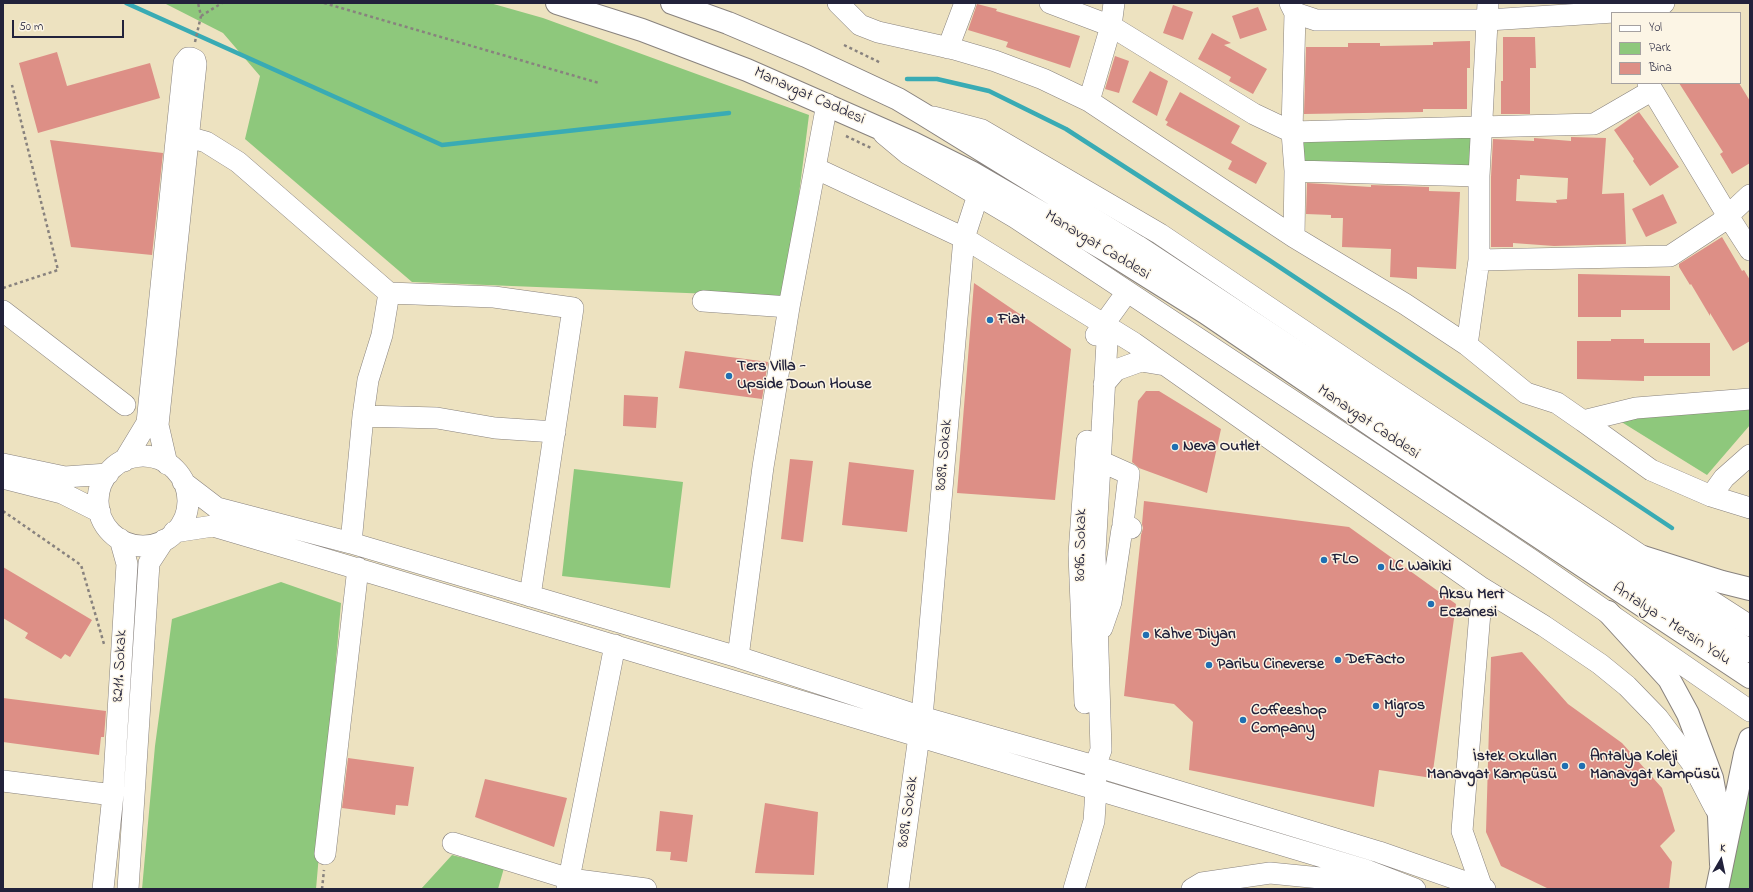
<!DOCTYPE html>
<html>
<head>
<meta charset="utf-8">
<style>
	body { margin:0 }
	#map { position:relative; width:1753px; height:892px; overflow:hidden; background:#ede2c0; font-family:"Indie Flower",sans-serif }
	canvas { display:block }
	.frame { position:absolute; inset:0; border:4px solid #22223b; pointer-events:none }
	.legend { position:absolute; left:1611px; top:12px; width:130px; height:72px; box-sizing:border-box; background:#fcf5e5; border:1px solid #a5a1a1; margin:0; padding:5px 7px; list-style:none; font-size:12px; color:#22223b }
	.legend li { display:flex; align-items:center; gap:8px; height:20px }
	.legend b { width:20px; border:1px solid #a5a1a1 }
	.north { position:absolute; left:1701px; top:840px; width:40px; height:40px; -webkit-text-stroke:3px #fcf5e5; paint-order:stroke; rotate:9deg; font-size:11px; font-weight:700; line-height:16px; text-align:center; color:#22223b }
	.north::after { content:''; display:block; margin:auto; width:14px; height:18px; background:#22223b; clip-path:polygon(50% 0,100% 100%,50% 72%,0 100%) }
	.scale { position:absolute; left:12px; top:20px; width:112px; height:18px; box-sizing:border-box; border:2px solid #22223b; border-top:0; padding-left:5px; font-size:12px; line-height:14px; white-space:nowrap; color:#22223b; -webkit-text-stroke:3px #fcf5e5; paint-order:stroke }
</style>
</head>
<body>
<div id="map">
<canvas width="1753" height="892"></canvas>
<div class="frame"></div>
<ul class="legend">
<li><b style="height:5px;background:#fff"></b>Yol</li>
<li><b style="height:11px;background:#8ec87c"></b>Park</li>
<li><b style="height:11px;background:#dd8f86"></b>Bina</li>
</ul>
<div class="north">K</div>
<div class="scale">50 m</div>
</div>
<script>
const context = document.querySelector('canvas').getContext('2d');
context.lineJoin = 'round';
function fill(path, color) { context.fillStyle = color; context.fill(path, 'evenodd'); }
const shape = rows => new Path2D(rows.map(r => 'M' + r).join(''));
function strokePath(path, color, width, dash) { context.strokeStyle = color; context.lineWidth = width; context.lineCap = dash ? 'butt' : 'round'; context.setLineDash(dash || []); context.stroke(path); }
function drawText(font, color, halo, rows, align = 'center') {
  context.font = font + ' "Indie Flower",sans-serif'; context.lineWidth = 3; context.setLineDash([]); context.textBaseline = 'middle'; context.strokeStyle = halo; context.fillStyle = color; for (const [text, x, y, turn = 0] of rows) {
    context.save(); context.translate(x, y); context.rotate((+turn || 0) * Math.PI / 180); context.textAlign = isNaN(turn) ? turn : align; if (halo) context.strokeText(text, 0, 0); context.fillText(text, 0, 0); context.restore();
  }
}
const green = shape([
	[164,3,490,3,543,18,809,115,786,297,412,282,245,139,260,76,223,33],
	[1475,136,1473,169,1302,161,1303,141],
	[1750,403,1750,425,1707,475,1607,413],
	[574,469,683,482,670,588,562,576],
	[281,582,341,603,316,889,142,889,155,746,172,619],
	[1750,768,1750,889,1728,889],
	[452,855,504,868,498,889,421,889]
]);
const stream = shape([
	[126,3,442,145,729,113],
	[907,79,937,79,989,91,1066,129,1269,260,1672,528]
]);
const building = shape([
	[977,4,997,9,996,11,1080,36,1070,68,1006,47,1008,42,968,30],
	[1173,5,1193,12,1183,40,1163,33],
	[1258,7,1267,30,1240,39,1232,16],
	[1212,33,1231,43,1224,45,1267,69,1253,94,1229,81,1231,77,1198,59],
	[1503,37,1535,37,1536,68,1530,68,1530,114,1501,114,1501,81,1503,81],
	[1470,41,1470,68,1467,68,1467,109,1423,109,1423,112,1304,114,1306,47,1348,47,1348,43,1380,43,1380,46,1433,45,1433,42],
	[57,52,67,86,150,63,160,98,38,133,19,63],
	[1115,56,1129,61,1119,93,1105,89],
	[1150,71,1168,81,1157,116,1132,102],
	[1679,83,1739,83,1750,101,1750,163,1732,174,1720,154,1723,152],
	[1180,92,1240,126,1231,143,1267,163,1256,184,1228,169,1232,161,1166,125,1168,122,1165,120],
	[1639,112,1679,167,1650,186,1633,161,1634,159,1614,130],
	[1571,137,1606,138,1602,194,1624,193,1626,244,1554,246,1513,243,1513,247,1491,247,1491,177,1493,139,1534,141,1534,138,1571,141],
	[1520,175,1568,178,1567,199,1556,200,1557,203,1516,201,1517,179,1520,179],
	[50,140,163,153,152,255,71,247],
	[1307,183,1371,187,1371,185,1429,187,1429,191,1460,192,1456,269,1417,267,1417,279,1390,277,1391,249,1342,247,1343,218,1331,218,1331,215,1306,214],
	[1663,194,1677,223,1646,237,1632,209],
	[1722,237,1742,271,1744,270,1750,280,1750,341,1733,351,1710,313,1710,316,1691,284,1690,285,1679,267,1679,264],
	[1578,274,1670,276,1670,310,1621,310,1621,317,1578,317],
	[974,283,1071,349,1055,500,957,493],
	[1611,339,1644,339,1644,343,1710,343,1710,376,1644,376,1644,381,1577,379,1577,341,1611,341],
	[685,351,768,362,762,399,679,388],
	[1146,391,1159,391,1221,429,1207,493,1139,468,1132,462,1138,401],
	[624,395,658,397,656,428,623,426],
	[790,459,813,461,803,542,781,539],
	[849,462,914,470,907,532,842,525],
	[1144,501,1349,527,1456,604,1432,778,1379,770,1374,807,1189,770,1193,722,1174,704,1124,696,1141,535,1143,528,1142,524],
	[3,567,92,620,70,657,65,654,61,659,25,638,28,633,3,618],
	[1522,652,1568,704,1622,743,1662,788,1675,831,1660,846,1672,862,1669,889,1549,889,1501,866,1486,832,1491,657],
	[3,698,106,711,104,737,101,737,99,755,3,742],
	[348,758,414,767,408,806,396,805,395,815,342,808],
	[485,779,567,798,554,847,475,817],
	[765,803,818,812,814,875,755,873],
	[660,811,693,815,687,862,670,860,671,852,656,851]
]);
const path = shape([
	[324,3,599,83],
	[201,16,222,3],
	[195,42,201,16,198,3],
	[844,45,881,63],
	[846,136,873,149],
	[3,288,58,270,12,85],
	[3,511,81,565,104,644],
	[322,889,324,870]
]);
const minor = shape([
	[838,3,860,25,878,32,954,49,995,61,1043,79,1089,101,1294,237,1405,304,1467,345,1526,393,1557,403,1583,421,1636,408,1750,399],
	[1050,3,1111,26,1254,114,1292,132,1594,124,1651,91],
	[1290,3,1295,13,1316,20,1488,20,1614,12,1664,3],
	[948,48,965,3],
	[1648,83,1728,216,1750,250],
	[1089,101,1111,26,1114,3],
	[933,117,982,130,1160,234,1369,375,1643,557,1750,626],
	[884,134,908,154,1016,218,1373,454,1530,559,1750,711],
	[188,137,206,142,238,162,389,293,494,297,573,308,530,596],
	[815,168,964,238,1134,343,1482,588],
	[1295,171,1479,176],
	[1294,237,1295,171,1292,132,1295,13],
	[1479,260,1670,256,1720,223,1750,195],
	[703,301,789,307],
	[3,311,125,405],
	[1096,335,1127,292],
	[1467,345,1479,260,1479,176,1488,3],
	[1104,384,1116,370,1141,361,1165,365],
	[363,416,437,418,495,428,555,432],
	[1583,421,1651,470,1711,496,1750,508],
	'98 501a45 45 0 1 1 90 0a45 45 0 1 1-90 0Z',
	[124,461,147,423,184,63,188,58,191,58,195,60,196,64,158,425,167,464],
	[1100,461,1129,474,1123,524,1131,528],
	[3,464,65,477,108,474],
	[3,478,62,493,100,512],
	[183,482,217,508,351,543,738,657,922,717,1095,766,1379,852,1485,889],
	[1711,496,1724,478,1750,455],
	[174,532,213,526,318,557,1366,870,1415,889],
	[351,543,363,416,368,380,382,335,389,293],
	[1102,628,1111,602,1122,529,1131,528],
	[738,657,763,467,789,307,827,104],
	[1085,703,1079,554,1087,441],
	[922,717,964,238,978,195],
	[3,781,113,795],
	[453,843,570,879,646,889],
	[325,854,358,568],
	[1482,888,1462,831,1482,588,1544,626,1600,664,1627,686,1658,718,1691,762,1715,808],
	[103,889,113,795,127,564,120,539],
	[128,889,149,563,164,540],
	[567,889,615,645],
	[898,889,919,736],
	[1074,889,1094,821,1096,790,1095,766,1101,750,1095,553,1107,342,1103,326],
	[1192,889,1202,883,1270,873,1351,881,1382,888]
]);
const major = shape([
	[1643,557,1722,582,1750,589],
	[1608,612,1669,679,1688,714,1712,778,1719,816,1721,864],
	[1717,889,1745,754,1750,739]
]);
const highway = shape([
	[557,3,642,30,747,70,913,143,971,172,1107,251,1206,313,1387,436,1750,677],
	[672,3,728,23,806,56,898,99,923,114,1137,246,1750,651]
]);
const markers = [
	[990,320,4,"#1f6fb2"],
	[729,376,4,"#1f6fb2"],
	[1175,447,4,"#1f6fb2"],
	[1324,560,4,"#1f6fb2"],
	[1381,567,4,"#1f6fb2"],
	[1431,604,4,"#1f6fb2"],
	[1146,635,4,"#1f6fb2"],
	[1338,660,4,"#1f6fb2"],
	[1209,665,4,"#1f6fb2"],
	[1376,706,4,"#1f6fb2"],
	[1243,720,4,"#1f6fb2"],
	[1565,766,4,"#1f6fb2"],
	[1582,766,4,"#1f6fb2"]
];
const streetNames = [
	["Manavgat Caddesi",809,97,24],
	["Manavgat Caddesi",1097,246,31],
	["Manavgat Caddesi",1368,423,34],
	["8089. Sokak",945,455,-85],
	["8096. Sokak",1082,545,-89],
	["Antalya - Mersin Yolu",1671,625,33],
	["8211. Sokak",121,666,-87],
	["8089. Sokak",909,812,-82]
];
const poiNames = [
	["Fiat",998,320],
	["Ters Villa -",737,367],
	["Upside Down House",737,385],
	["Neva Outlet",1183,447],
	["FLO",1332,560],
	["LC Waikiki",1389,567],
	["Aksu Mert",1439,595],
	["Eczanesi",1439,613],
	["Kahve Diyarı",1154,635],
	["DeFacto",1346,660],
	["Paribu Cineverse",1217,665],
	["Migros",1384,706],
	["Coffeeshop",1251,711],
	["Company",1251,729],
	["İstek Okulları",1557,757,"right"],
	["Manavgat Kampüsü",1557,775,"right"],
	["Antalya Koleji",1590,757],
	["Manavgat Kampüsü",1590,775]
];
fill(green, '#8ec87c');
strokePath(stream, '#39abb4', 4.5);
fill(building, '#dd8f86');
strokePath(minor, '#88827e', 22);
strokePath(major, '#88827e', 24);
strokePath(highway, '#88827e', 24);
strokePath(path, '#88827e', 2.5, [3, 3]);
strokePath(minor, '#fff', 21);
strokePath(major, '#fff', 22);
strokePath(highway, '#fff', 22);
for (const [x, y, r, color] of markers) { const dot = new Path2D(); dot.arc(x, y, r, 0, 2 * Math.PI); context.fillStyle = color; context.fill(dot); strokePath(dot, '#fcf5e5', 1.5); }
drawText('16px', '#22223b', '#fcf5e5', streetNames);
drawText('bold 16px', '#22223b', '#fcf5e5', poiNames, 'left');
</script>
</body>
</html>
